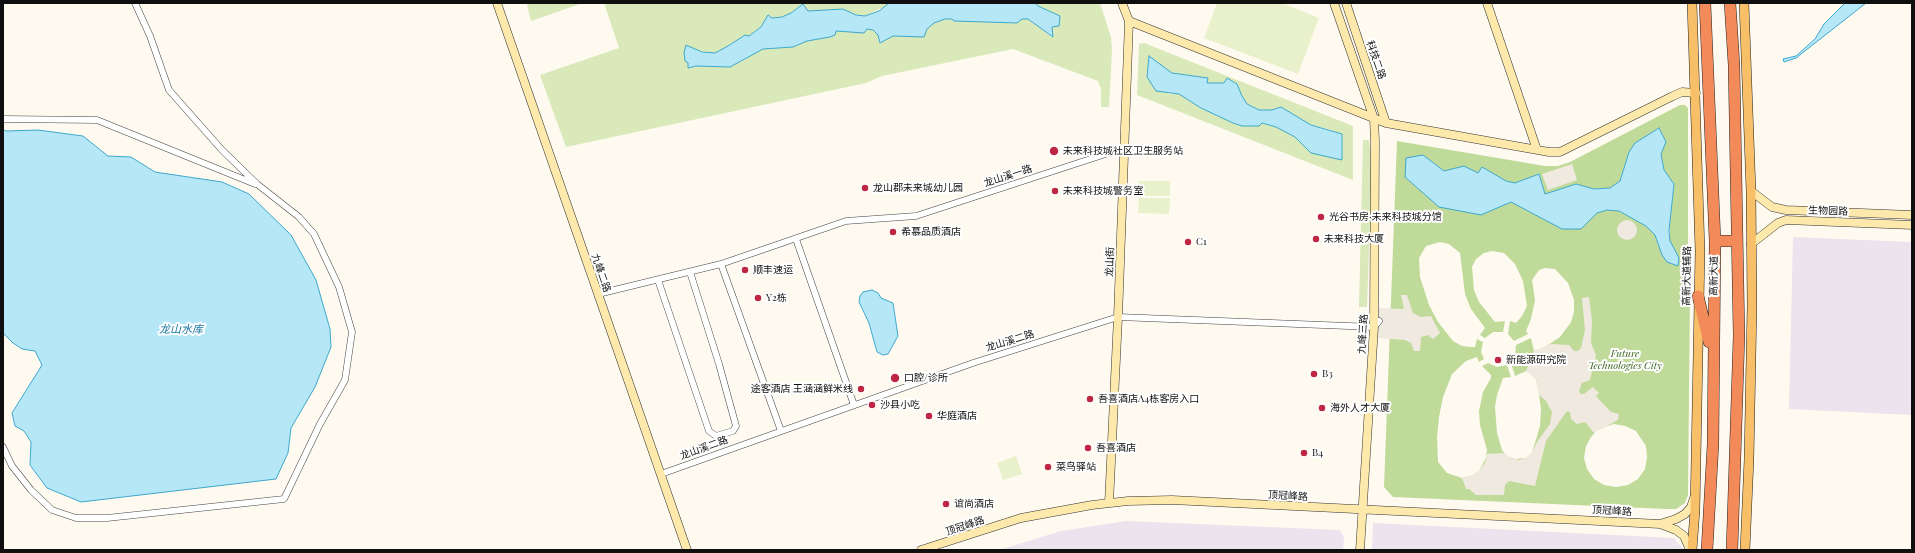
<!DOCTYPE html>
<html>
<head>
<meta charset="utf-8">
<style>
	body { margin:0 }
	#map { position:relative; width:1915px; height:553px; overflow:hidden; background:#fffaf0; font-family:"Playfair Display",serif }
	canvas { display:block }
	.frame { position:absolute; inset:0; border:4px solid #0f0f0f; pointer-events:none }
</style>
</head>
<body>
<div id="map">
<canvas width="1915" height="553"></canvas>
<div class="frame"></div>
</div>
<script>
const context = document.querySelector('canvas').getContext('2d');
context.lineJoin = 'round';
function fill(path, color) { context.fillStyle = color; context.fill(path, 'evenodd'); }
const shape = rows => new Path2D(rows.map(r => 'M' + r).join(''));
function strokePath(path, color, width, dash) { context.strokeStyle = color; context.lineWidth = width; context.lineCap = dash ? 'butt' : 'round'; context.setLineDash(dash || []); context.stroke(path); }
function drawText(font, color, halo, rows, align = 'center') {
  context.font = font + ' "Playfair Display","Noto Sans SC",serif'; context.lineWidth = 4; context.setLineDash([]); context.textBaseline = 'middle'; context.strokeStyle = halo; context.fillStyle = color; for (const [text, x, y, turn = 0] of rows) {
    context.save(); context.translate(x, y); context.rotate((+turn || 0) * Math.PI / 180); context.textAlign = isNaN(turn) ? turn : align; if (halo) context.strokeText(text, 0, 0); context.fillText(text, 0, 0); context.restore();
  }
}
const industrial = shape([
	[1793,237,1912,242,1912,415,1789,409],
	[1126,521,1340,530,1344,537,1343,550,999,550,1061,531],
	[1373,523,1674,538,1684,550,1372,550]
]);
const green = shape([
	[528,3,583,3,531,21,527,5],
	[604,3,892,3,865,16,856,15,843,9,808,11,803,4,791,13,782,17,772,18,768,16,761,27,749,36,745,35,728,46,715,53,694,50,688,63,688,68,696,66,730,67,763,49,793,47,806,41,830,37,836,31,864,32,867,29,873,30,878,35,880,43,893,36,924,37,927,29,934,23,945,19,1028,19,1052,37,1052,27,1060,16,1038,6,1035,3,1100,3,1111,37,1112,50,1109,107,1101,107,1101,89,1098,81,1013,49,882,76,866,83,566,147,540,75,619,48],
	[1144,43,1353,126,1353,180,1137,95,1139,44],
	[1149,57,1172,73,1208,78,1206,83,1224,83,1226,79,1237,84,1242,96,1247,104,1260,110,1272,110,1281,107,1311,125,1332,130,1311,153,1295,137,1276,127,1261,123,1233,123,1201,108,1179,94,1170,94,1147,77],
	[1363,140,1369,140,1372,164,1367,307,1359,307]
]);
const forest = shape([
	[1680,105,1685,105,1688,108,1688,283,1690,288,1688,495,1685,503,1676,509,1666,509,1393,497,1384,487,1397,141,1545,166,1558,166,1570,162],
	[1659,128,1666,141,1661,154,1664,170,1674,184,1670,223,1670,241,1679,258,1658,245,1655,235,1646,226,1619,211,1607,210,1597,213,1581,229,1562,229,1511,202,1498,207,1439,207,1405,177,1423,155,1444,171,1478,173,1482,167,1506,181,1515,183,1539,174,1545,194,1576,184,1594,189,1610,188,1620,181,1629,152,1635,143],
	[1440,242,1449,244,1460,253,1465,294,1471,309,1485,328,1480,335,1485,338,1493,332,1503,332,1505,321,1495,322,1479,302,1474,290,1472,267,1476,259,1484,253,1492,251,1504,253,1515,264,1523,281,1527,306,1522,316,1516,323,1510,321,1508,334,1514,341,1528,334,1526,331,1531,319,1535,300,1532,280,1539,270,1545,268,1555,269,1568,283,1574,300,1574,312,1571,322,1560,337,1545,347,1534,351,1531,338,1516,345,1515,356,1511,363,1515,376,1526,371,1530,373,1536,379,1538,388,1541,409,1540,426,1532,453,1526,458,1515,459,1507,456,1502,450,1497,433,1495,407,1497,395,1503,378,1511,377,1507,365,1497,367,1488,363,1482,366,1491,375,1491,378,1483,392,1479,411,1480,425,1487,450,1486,458,1479,471,1471,476,1462,478,1447,473,1438,462,1437,437,1439,417,1443,397,1452,374,1466,361,1477,357,1479,362,1484,359,1481,352,1483,342,1477,339,1475,347,1471,347,1462,346,1453,341,1438,322,1429,305,1420,277,1419,258,1426,246],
	[1614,424,1625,426,1636,431,1646,446,1647,457,1645,469,1638,479,1628,485,1616,487,1604,485,1594,479,1587,469,1584,458,1586,446,1591,437,1598,429]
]);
const pitch = shape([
	[1217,3,1282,3,1319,18,1298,74,1204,38],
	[1139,181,1170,181,1170,196,1138,196],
	[1139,198,1170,198,1169,214,1138,213],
	[1016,456,1022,474,1003,480,997,463]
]);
const plaza = shape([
	[1572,164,1577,180,1548,190,1542,174],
	'1617 230a10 10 0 1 1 20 0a10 10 0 1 1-20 0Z',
	[1401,295,1407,295,1413,313,1421,317,1431,316,1440,333,1433,339,1428,335,1421,337,1420,351,1414,351,1411,343,1405,340,1378,338,1379,308,1404,309],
	[1589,297,1592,321,1591,343,1596,355,1590,380,1582,383,1579,391,1581,394,1584,394,1593,387,1599,393,1596,396,1611,412,1619,414,1618,420,1594,433,1585,422,1577,424,1571,419,1570,412,1567,411,1546,441,1535,486,1509,481,1505,485,1504,495,1476,495,1469,489,1466,489,1462,478,1471,476,1479,471,1485,463,1487,454,1505,453,1511,458,1519,460,1526,458,1532,453,1537,442,1550,424,1552,412,1546,401,1539,395,1536,379,1526,371,1534,351,1551,344,1569,345,1574,351,1578,351,1581,348,1585,330,1582,298]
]);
const water = shape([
	[889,3,1035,3,1038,6,1060,16,1059,26,1052,27,1053,37,1028,19,1022,19,1017,23,954,21,952,19,945,19,934,23,927,29,924,37,893,36,880,43,878,35,873,30,867,29,864,33,836,31,835,35,830,37,807,41,793,47,763,49,730,67,696,66,688,68,688,63,685,61,684,53,686,45,702,52,715,53,728,46,745,35,749,36,761,27,768,15,772,18,782,17,791,13,803,4,808,11,843,9,856,15,865,16,879,11,889,3],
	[1845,3,1866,3,1796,58,1784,62,1783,59,1796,56,1815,39,1824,24,1845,3],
	[1149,56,1172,73,1208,78,1207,83,1224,83,1227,78,1237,84,1242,96,1247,104,1259,110,1272,110,1281,107,1311,125,1342,134,1342,160,1311,153,1295,137,1276,127,1262,123,1259,126,1242,126,1233,123,1201,108,1179,94,1156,91,1147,77,1149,56],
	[1659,128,1666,142,1661,154,1664,170,1674,184,1669,231,1670,241,1679,258,1678,266,1667,262,1662,255,1655,235,1646,226,1619,211,1607,210,1597,213,1581,229,1562,229,1511,202,1481,215,1439,207,1405,177,1406,158,1423,155,1444,171,1464,166,1478,173,1482,167,1506,181,1515,183,1539,174,1545,194,1576,184,1594,189,1610,188,1620,181,1629,152,1635,143,1659,128],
	[3,130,7,131,38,130,83,136,108,156,131,157,155,172,222,182,249,194,291,235,316,280,330,329,331,347,315,387,291,428,288,453,276,479,81,502,47,488,30,465,31,442,24,431,15,426,12,413,42,365,35,351,22,349,13,343,3,333,3,130],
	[872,290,878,293,881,298,893,303,898,336,888,354,883,355,877,352,869,323,859,302,860,296,863,292,872,290]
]);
const street = shape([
	[3,119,97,120,255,184],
	[796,239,854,405],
	[721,264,781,431],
	[658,280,709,431,716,436,733,431,736,426,719,364,690,272],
	[598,294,721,264,846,221,916,216,1124,148],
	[3,447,12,466,31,490,52,510,76,518,107,518,284,499,320,424,345,380,352,332,339,287,314,234,299,217,257,184,222,150,169,90,150,36,135,3],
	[661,474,973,363,1118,317,1374,327,1379,321]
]);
const secondary = shape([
	[497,3,687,550],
	[1334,3,1374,119,1375,141,1374,327,1360,550],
	[1346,3,1386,123],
	[1487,3,1537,150],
	[1129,21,1386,123,1549,152,1560,152,1673,96,1682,92,1696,93],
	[1751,191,1772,207,1786,210,1912,215],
	[1751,244,1778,223,1786,220,1912,225],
	[1109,503,1118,317,1129,21,1122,3],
	[921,550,1021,518,1092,505,1128,501,1172,500,1660,524],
	[1690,550,1684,536,1676,530,1660,524,1676,519,1685,514,1691,507,1694,498]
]);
const primary = shape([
	[1692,3,1700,251,1695,510,1692,550],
	[1744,3,1751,191,1752,306,1749,459,1745,550]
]);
const highway = shape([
	[1705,3,1715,241,1713,444,1707,550],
	[1730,3,1734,65,1739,336,1732,550],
	[1715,241,1737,241],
	[1698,296,1709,342]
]);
const markers = [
	[1054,151,5,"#be2744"],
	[865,188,4,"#be2744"],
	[1055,191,4,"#be2744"],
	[1321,217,4,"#be2744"],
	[893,232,4,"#be2744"],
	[1316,239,4,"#be2744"],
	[1188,242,4,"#be2744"],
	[745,270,4,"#be2744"],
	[758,298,4,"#be2744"],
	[1498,360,4,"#be2744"],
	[1314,374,4,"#be2744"],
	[895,378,5,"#be2744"],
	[861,389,4,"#be2744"],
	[1090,399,4,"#be2744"],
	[872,405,4,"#be2744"],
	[1322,408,4,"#be2744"],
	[929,416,4,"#be2744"],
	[1088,448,4,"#be2744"],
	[1304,453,4,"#be2744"],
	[1048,467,4,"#be2744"],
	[946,504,4,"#be2744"]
];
const streetNames = [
	["科技二路",1376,60,71],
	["龙山溪一路",1008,176,-18],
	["生物园路",1828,211,2],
	["龙山街",1110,262,-88],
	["九峰二路",601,273,71],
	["高新大道辅路",1687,276,-89],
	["高新大道",1714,276,-89],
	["九峰三路",1363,334,-87],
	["龙山溪二路",1010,341,-17],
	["龙山溪二路",704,448,-20],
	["顶冠峰路",1288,496,3],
	["顶冠峰路",1612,511,3],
	["顶冠峰路",965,526,-18]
];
const poiNames = [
	["未来科技城社区卫生服务站",1063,151],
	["龙山郡未来城幼儿园",873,188],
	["未来科技城警务室",1063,191],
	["光谷书房·未来科技城分馆",1329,217],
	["希慕品质酒店",901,232],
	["未来科技大厦",1324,239],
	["C1",1196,242],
	["顺丰速运",753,270],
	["Y2栋",766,298],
	["新能源研究院",1506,360],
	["B3",1322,374],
	["口腔/诊所",904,378],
	["途客酒店 王涵涵鲜米线",853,389,"right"],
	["吾喜酒店A4栋客房入口",1098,399],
	["沙县小吃",880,405],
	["海外人才大厦",1330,408],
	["华庭酒店",937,416],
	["吾喜酒店",1096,448],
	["B4",1312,453],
	["菜鸟驿站",1056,467],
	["谊尚酒店",954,504]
];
const parkNames = [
	["Future",1625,354],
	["Technologies City",1625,366]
];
const waterNames = [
	["龙山水库",181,330]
];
fill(industrial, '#ebe3ed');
fill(green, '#d9e9ba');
fill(forest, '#c0da99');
fill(pitch, '#e9f0cc');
fill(plaza, '#efe9df');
fill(water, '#b5e7f6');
strokePath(water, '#3da7cc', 1);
strokePath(street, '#424242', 7);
strokePath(secondary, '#313131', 9);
strokePath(primary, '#202020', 10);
strokePath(highway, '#202020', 12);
strokePath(street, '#fff', 6);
strokePath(secondary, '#fee9ac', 8);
strokePath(primary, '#f7c068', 9);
strokePath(highway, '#f38a5a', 11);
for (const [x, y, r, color] of markers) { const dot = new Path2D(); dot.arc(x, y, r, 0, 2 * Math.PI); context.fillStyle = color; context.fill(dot); strokePath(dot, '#fff', 1.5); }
drawText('10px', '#0f0f0f', '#fff', streetNames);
drawText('10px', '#0f0f0f', '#fff', poiNames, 'left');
drawText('italic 10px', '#38661f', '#fff', parkNames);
drawText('italic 11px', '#1878a0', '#fff', waterNames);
</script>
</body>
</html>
